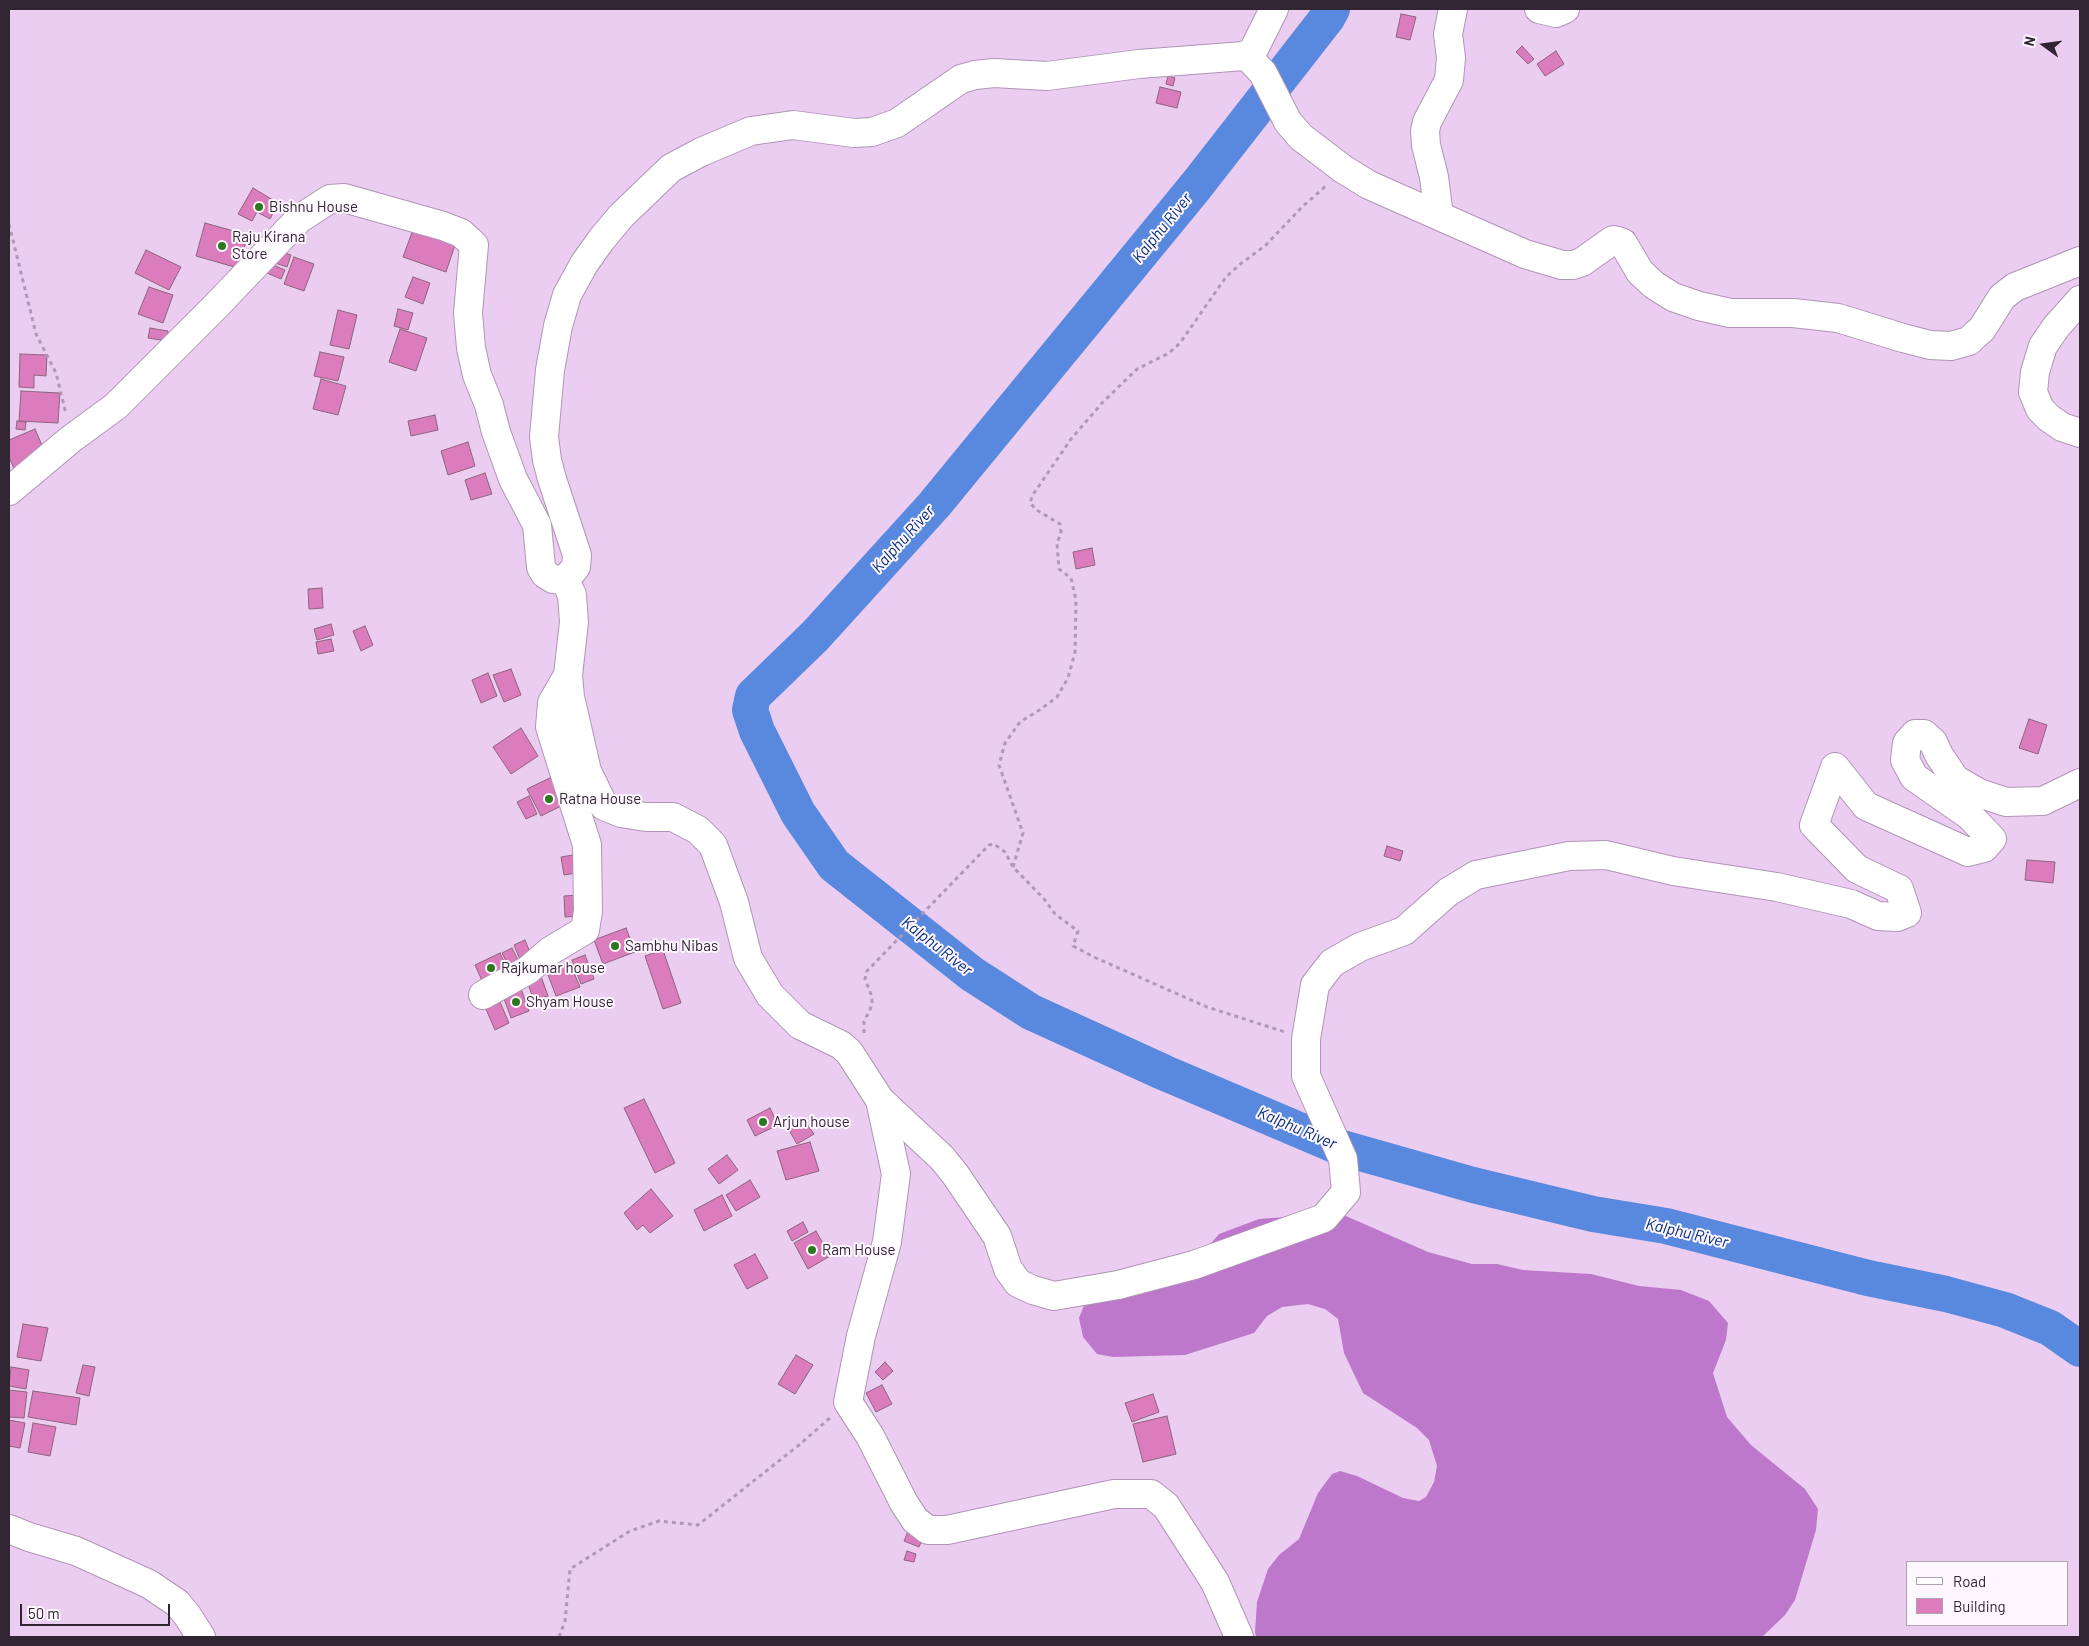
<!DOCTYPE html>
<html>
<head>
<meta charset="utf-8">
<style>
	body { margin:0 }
	#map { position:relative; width:2089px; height:1646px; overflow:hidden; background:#ebcdf1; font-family:Barlow,sans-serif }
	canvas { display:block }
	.frame { position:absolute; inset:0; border:10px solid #312533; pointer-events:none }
	.legend { position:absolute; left:1906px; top:1561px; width:162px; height:65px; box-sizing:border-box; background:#fef7ff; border:1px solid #aca3ad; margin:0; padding:6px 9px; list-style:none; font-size:15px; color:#312533 }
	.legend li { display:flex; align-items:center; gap:10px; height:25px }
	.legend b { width:25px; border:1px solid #aca3ad }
	.north { position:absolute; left:2019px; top:20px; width:50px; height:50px; -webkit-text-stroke:4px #fef7ff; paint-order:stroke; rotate:284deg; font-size:14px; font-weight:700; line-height:20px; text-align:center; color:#312533 }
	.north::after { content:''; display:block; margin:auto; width:18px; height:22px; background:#312533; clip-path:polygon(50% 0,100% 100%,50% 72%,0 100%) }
	.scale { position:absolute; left:20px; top:1604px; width:150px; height:22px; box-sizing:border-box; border:2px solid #312533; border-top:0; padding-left:6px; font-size:15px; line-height:18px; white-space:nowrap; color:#312533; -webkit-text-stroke:4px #fef7ff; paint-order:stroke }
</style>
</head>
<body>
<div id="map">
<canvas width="2089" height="1646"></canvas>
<div class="frame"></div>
<ul class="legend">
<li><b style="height:6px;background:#fff"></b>Road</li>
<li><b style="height:14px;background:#db7cbc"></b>Building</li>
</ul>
<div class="north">N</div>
<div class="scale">50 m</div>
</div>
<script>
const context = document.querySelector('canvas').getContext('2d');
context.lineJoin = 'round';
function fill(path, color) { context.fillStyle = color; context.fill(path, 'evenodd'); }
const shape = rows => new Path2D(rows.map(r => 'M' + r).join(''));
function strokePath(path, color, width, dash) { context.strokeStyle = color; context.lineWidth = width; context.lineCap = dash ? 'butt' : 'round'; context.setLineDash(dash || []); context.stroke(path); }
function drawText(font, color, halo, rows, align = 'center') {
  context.font = font + ' Barlow,sans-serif'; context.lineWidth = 4; context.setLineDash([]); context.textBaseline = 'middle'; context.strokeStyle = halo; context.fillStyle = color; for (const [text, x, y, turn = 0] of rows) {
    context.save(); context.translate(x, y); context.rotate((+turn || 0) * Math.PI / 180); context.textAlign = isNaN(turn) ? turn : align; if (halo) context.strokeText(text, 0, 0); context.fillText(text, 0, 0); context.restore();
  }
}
const forest = shape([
	[1339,1213,1428,1252,1472,1264,1497,1264,1523,1270,1591,1274,1639,1286,1681,1290,1709,1301,1728,1323,1726,1340,1713,1373,1727,1417,1751,1445,1805,1489,1818,1509,1816,1530,1795,1600,1785,1615,1762,1637,1256,1637,1255,1632,1257,1602,1268,1569,1279,1555,1299,1539,1318,1493,1332,1474,1340,1471,1357,1476,1403,1498,1419,1501,1426,1497,1434,1482,1437,1466,1429,1440,1417,1428,1363,1393,1344,1353,1338,1319,1325,1309,1308,1304,1282,1307,1267,1316,1254,1333,1185,1355,1113,1357,1097,1354,1083,1337,1079,1318,1085,1303,1206,1249,1219,1234,1259,1219]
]);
const river = shape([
	[1332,9,1327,18,1196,186,934,505,815,636,753,696,750,710,757,731,798,813,834,865,972,974,1031,1012,1165,1073,1339,1147,1473,1185,1593,1214,1666,1226,1868,1278,1946,1294,2005,1310,2050,1328,2080,1349]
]);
const building = shape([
	[1401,14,1416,17,1410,40,1396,37,1401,14],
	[1522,46,1534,59,1528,64,1516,52,1522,46],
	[1556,51,1564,64,1545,76,1537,64,1556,51],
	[1168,76,1175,78,1173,86,1166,84,1168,76],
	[1160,87,1181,92,1177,108,1156,103,1160,87],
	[253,188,278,203,270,219,257,212,252,221,238,214,253,188],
	[205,223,248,235,238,268,196,256,205,223],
	[414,227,456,242,446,272,403,257,414,227],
	[146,250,181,267,169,290,135,273,146,250],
	[279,251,291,255,287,267,275,263,279,251],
	[294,257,314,264,304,291,284,284,294,257],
	[271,264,285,270,281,279,267,273,271,264],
	[413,277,430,283,423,304,405,297,413,277],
	[149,287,173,295,163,323,138,314,149,287],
	[398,309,413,313,408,330,394,326,398,309],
	[338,310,357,315,349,349,330,345,338,310],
	[150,328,168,331,167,341,148,338,150,328],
	[400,329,427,338,416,371,389,362,400,329],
	[320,352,344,357,338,381,314,376,320,352],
	[20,354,47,355,46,376,34,375,34,388,19,387,20,354],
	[321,379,346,386,338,415,313,409,321,379],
	[21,391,60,393,58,423,19,421,21,391],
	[435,415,438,430,411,436,408,421,435,415],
	[17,421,26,422,25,430,16,429,17,421],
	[35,429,47,457,15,471,9,457,9,440,35,429],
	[468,442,475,466,448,475,441,451,468,442],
	[485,473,492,494,471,500,465,480,485,473],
	[1092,548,1095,565,1076,569,1073,552,1092,548],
	[322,588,323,608,309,609,308,589,322,588],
	[331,624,334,635,317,640,314,629,331,624],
	[365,626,373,645,361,651,353,631,365,626],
	[331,639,334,651,318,654,316,642,331,639],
	[511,669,521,695,504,702,493,675,511,669],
	[488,673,497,696,481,703,472,680,488,673],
	[2029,719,2047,725,2038,754,2019,748,2029,719],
	[521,728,538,756,511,774,493,747,521,728],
	[554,776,567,803,541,816,527,789,554,776],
	[529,796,537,814,526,819,517,802,529,796],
	[1387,846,1403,851,1400,861,1384,856,1387,846],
	[573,855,576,873,564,875,561,857,573,855],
	[2027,860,2055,862,2053,883,2025,880,2027,860],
	[579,895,580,916,565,917,564,896,579,895],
	[626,928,635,952,603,964,594,940,626,928],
	[525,940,532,957,521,962,514,945,525,940],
	[512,948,520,964,510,969,502,953,512,948],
	[663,950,681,1003,663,1009,645,956,663,950],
	[500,953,508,970,483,983,475,965,500,953],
	[585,955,594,979,581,984,572,960,585,955],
	[570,963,580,987,556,996,547,972,570,963],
	[541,976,548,996,534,1001,527,981,541,976],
	[520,986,529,1011,511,1018,502,993,520,986],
	[500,1002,509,1023,495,1030,486,1009,500,1002],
	[644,1099,675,1163,655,1173,624,1108,644,1099],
	[770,1108,778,1125,755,1136,747,1120,770,1108],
	[804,1120,814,1134,797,1144,789,1130,804,1120],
	[810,1142,819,1171,786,1180,777,1151,810,1142],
	[727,1155,738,1170,719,1184,708,1169,727,1155],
	[750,1180,760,1197,736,1211,726,1195,750,1180],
	[651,1189,673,1216,650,1233,643,1225,637,1230,624,1213,651,1189],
	[722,1195,732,1216,704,1231,694,1210,722,1195],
	[803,1222,808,1232,792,1241,787,1231,803,1222],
	[816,1231,830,1256,808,1269,794,1243,816,1231],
	[755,1254,768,1278,747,1289,734,1265,755,1254],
	[23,1324,48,1328,41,1361,17,1357,23,1324],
	[796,1355,813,1365,795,1394,778,1384,796,1355],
	[885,1362,893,1371,883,1380,875,1372,885,1362],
	[83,1365,95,1367,89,1396,76,1393,83,1365],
	[11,1367,29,1370,26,1389,9,1386,11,1367],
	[882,1385,892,1404,876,1412,866,1393,882,1385],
	[9,1390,27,1392,24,1418,9,1417,9,1390],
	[33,1391,80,1398,76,1425,28,1417,33,1391],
	[1153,1394,1159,1412,1132,1422,1125,1403,1153,1394],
	[1167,1416,1176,1454,1143,1462,1133,1424,1167,1416],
	[9,1420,25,1423,20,1448,9,1446,9,1420],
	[33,1423,56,1427,50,1456,28,1452,33,1423],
	[909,1529,924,1535,919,1547,904,1541,909,1529],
	[907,1551,916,1554,914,1562,904,1560,907,1551]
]);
const path = shape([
	[9,224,36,334,56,373,66,414],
	[1013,867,1023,833,999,765,1005,743,1020,722,1041,709,1057,697,1068,678,1075,652,1076,600,1071,578,1059,569,1057,543,1061,533,1060,524,1035,509,1030,502,1034,493,1071,439,1102,403,1137,369,1169,353,1180,343,1226,277,1239,265,1266,245,1302,207,1327,185],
	[864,1033,864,1022,872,1005,872,997,865,979,867,971,989,845,994,844,1005,852,1013,867,1045,900,1055,914,1078,931,1073,946,1096,958,1207,1007,1285,1032],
	[559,1637,565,1621,570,1569,630,1531,659,1521,698,1525,799,1445,831,1417]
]);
const minor = shape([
	[1539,9,1556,13,1565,9],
	[1244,56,1249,58,1263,73,1288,122,1301,137,1343,169,1369,185,1525,254,1562,265,1573,265,1582,262,1613,240,1618,241,1623,243,1640,272,1654,285,1673,297,1699,306,1730,313,1793,313,1838,318,1903,338,1930,345,1951,346,1969,341,1975,335,1982,329,2002,297,2015,287,2080,261],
	[1437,214,1438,208,1434,177,1426,145,1425,131,1427,122,1449,80,1451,58,1448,34,1453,9],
	[2080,300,2056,327,2043,346,2035,372,2033,392,2040,409,2049,418,2062,427,2080,433],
	[9,491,71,439,116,406,217,305,299,219,330,199,344,198,443,226,461,233,474,245,468,313,471,348,477,375,489,405,496,432,513,479,537,525,541,567,545,574,553,579,565,580],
	[565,580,572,595,574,622,568,675,570,697,587,771,604,806,621,813,646,817,673,817,698,830,713,845,734,902,748,958,770,995,800,1025,841,1045,849,1052,880,1100,942,1158,955,1174,997,1236,1008,1269,1018,1283,1033,1290,1054,1296,1118,1285,1194,1265,1324,1218,1346,1192,1343,1159,1306,1076,1306,1039,1315,985,1332,963,1360,947,1404,931,1448,892,1476,875,1569,856,1606,855,1673,871,1777,887,1851,904,1878,916,1897,917,1907,913,1899,889,1857,869,1814,825,1835,767,1866,806,1968,852,1984,848,1992,839,1970,816,1914,777,1905,760,1907,743,1915,734,1924,734,1933,742,1939,755,1955,779,1979,793,2006,802,2043,801,2080,783],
	[565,580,576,567,577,555,552,479,547,460,544,437,550,370,558,326,567,295,584,264,601,240,621,216,671,168,701,152,751,131,793,125,854,133,872,132,897,123,961,79,975,75,994,73,1047,76,1139,64,1244,56,1253,51,1274,9],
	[483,995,528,970,550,951,585,930,588,911,587,845,550,727,552,703,568,675],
	[880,1100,896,1174,887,1242,861,1336,848,1402,870,1436,904,1503,915,1520,928,1530,947,1530,1114,1494,1151,1494,1166,1506,1215,1582,1239,1637],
	[9,1529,29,1537,76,1551,149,1584,177,1603,187,1615,201,1637]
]);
const markers = [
	[259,207,5,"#2c781f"],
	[222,246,5,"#2c781f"],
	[549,799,5,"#2c781f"],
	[615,946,5,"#2c781f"],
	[491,968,5,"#2c781f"],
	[516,1002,5,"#2c781f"],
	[763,1122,5,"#2c781f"],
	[812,1250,5,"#2c781f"]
];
const poiNames = [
	["Bishnu House",269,207],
	["Raju Kirana",232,237],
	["Store",232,254],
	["Ratna House",559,799],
	["Sambhu Nibas",625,946],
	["Rajkumar house",501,968],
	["Shyam House",526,1002],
	["Arjun house",773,1122],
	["Ram House",822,1250]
];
const waterNames = [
	["Kalphu River",1162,228,-51],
	["Kalphu River",903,539,-48],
	["Kalphu River",937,946,38],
	["Kalphu River",1297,1128,23],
	["Kalphu River",1687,1233,13]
];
fill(forest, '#bd78cb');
strokePath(river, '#5889df', 36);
fill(building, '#db7cbc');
strokePath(building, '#8b657d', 1);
strokePath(minor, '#b194b7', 30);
strokePath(path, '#b199b6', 3, [4, 4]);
strokePath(minor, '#fff', 28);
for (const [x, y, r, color] of markers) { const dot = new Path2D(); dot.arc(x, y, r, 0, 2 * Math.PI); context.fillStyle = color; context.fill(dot); strokePath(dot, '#fef7ff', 2); }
drawText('15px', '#312533', '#fef7ff', poiNames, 'left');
drawText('italic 16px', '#022e79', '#fef7ff', waterNames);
</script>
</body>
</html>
